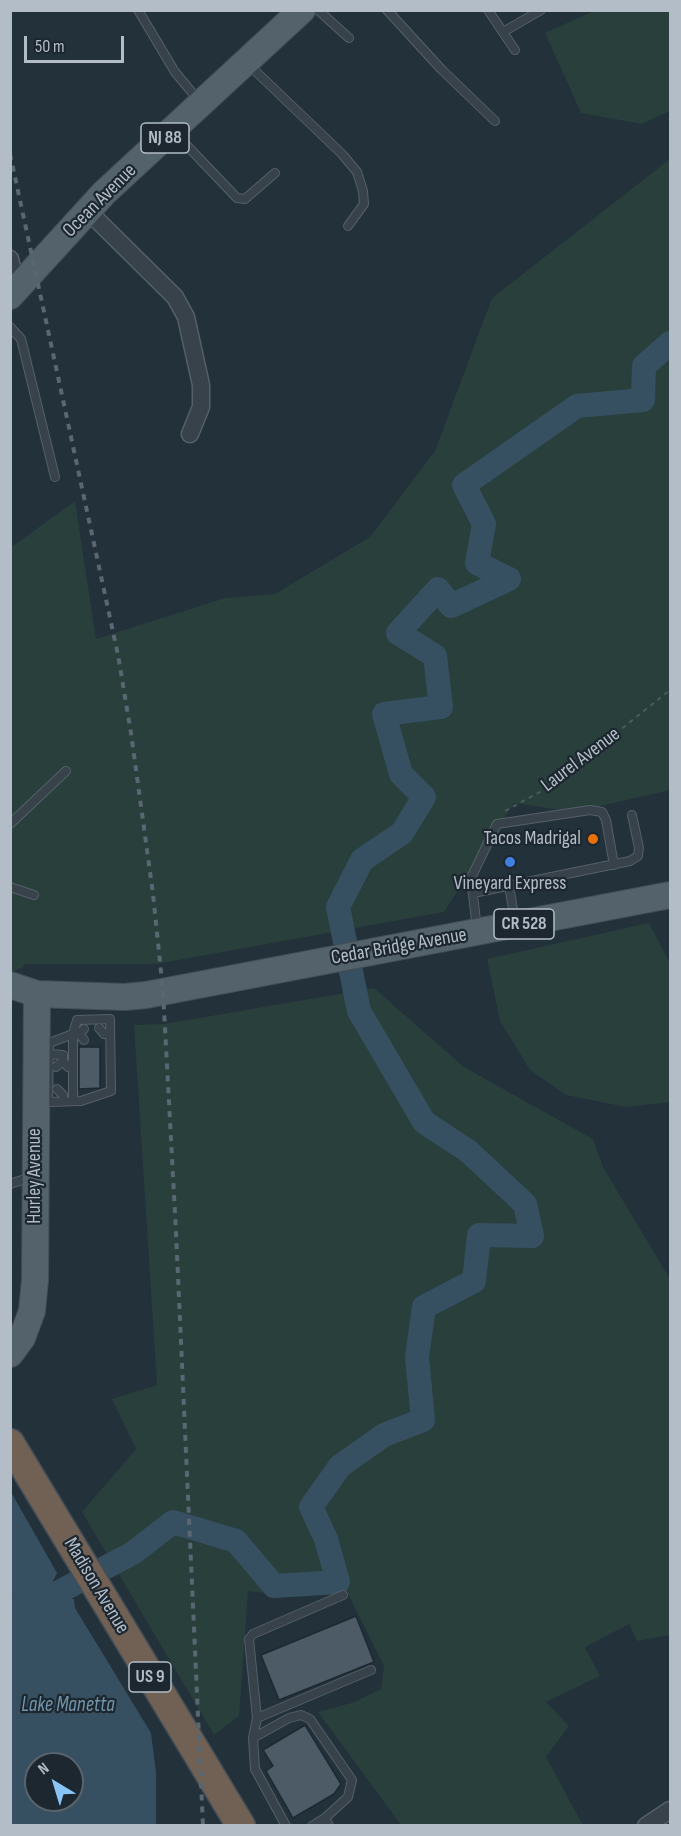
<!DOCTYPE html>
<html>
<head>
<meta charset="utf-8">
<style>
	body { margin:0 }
	#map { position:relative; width:681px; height:1836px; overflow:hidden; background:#23313a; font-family:"Sofia Sans Condensed",sans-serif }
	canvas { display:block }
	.frame { position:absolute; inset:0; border:12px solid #b2bdc7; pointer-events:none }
	.north { position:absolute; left:24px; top:1752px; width:60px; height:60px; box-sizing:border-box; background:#1c2730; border:2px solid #58636c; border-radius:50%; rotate:322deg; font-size:16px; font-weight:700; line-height:24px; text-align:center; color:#b2bdc7 }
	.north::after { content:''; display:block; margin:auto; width:21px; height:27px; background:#88c4f5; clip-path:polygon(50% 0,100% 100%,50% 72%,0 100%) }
	.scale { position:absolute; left:24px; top:36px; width:100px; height:27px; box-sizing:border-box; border:3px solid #b2bdc7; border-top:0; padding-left:8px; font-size:18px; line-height:21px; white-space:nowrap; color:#b2bdc7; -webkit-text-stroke:4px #1c2730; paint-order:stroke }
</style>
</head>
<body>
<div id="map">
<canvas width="681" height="1836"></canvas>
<div class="frame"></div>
<div class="north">N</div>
<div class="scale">50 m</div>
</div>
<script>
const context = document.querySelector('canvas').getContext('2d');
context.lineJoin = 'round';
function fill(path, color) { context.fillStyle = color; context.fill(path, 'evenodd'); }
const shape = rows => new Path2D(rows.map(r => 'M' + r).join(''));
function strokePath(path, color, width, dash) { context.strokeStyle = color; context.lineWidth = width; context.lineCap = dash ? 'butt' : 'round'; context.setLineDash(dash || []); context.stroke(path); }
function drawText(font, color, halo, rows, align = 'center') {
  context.font = font + ' "Sofia Sans Condensed",sans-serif'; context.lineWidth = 4.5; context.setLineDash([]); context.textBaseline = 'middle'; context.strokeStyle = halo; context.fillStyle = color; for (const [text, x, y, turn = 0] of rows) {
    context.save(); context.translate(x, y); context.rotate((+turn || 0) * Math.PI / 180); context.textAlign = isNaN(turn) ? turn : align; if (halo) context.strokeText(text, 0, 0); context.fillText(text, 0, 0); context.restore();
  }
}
const green = shape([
	[594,11,670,11,670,111,642,124,581,113,545,33],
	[670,159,670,790,574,812,514,803,444,912,156,964,25,964,22,968,11,972,10,548,75,501,96,639,225,598,275,594,370,537,435,451,492,298],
	[649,923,670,963,670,1102,626,1107,566,1095,530,1070,500,1021,487,959],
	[374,988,464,1067,593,1139,603,1167,670,1279,670,1635,637,1641,629,1624,585,1647,600,1676,546,1702,569,1726,546,1757,583,1825,401,1825,318,1712,355,1702,381,1689,384,1666,344,1586,299,1597,248,1591,239,1716,214,1735,82,1512,136,1449,112,1399,157,1385,134,1025,164,1024]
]);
const water = shape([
	[11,1492,57,1573,52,1583,55,1594,62,1599,74,1599,75,1608,151,1733,156,1773,156,1825,11,1825],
	[36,1764,72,1764,72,1800,36,1800]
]);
const river = shape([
	[10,1608,55,1594,133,1553,173,1522,236,1541,274,1586,338,1582,326,1539,311,1507,340,1466,384,1435,423,1420,417,1357,424,1307,474,1281,479,1235,532,1236,525,1204,468,1151,424,1122,359,1011,338,907,362,860,402,833,424,797,401,774,384,714,441,707,435,656,398,633,438,589,451,606,509,579,477,563,484,524,464,485,577,406,643,400,644,366,670,343]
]);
const building = shape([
	[79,1047,100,1047,100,1088,79,1089,79,1047],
	[356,1616,374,1662,279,1700,261,1655,356,1616],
	[305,1725,341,1784,334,1794,293,1818,266,1771,273,1766,263,1750,305,1725]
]);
const path = shape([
	[505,811,549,787,670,690]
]);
const lane = shape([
	[138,10,175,72,199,101],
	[318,10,349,38],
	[387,10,441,69,495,121],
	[488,10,515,50],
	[503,32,541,10],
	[249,65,342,154,357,172,363,191,364,204,348,226],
	[173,131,237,198,245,199,275,173],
	[10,327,21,339,55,477],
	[10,824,66,771],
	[509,886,515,921],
	[10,887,34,895],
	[473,893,630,861,638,856,639,848,632,815],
	[477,929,471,878,497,824,590,810,602,812,606,820,614,865],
	[110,1019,111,1091,81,1101,48,1102,49,1043,73,1034,77,1020,110,1019],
	[99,1028,104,1034,110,1033],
	[84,1040,79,1034,84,1029],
	[49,1054,63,1055,63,1061],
	[56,1067,63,1061,68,1067],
	[57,1089,63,1095,63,1101],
	[73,1101,73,1034,78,1034],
	[10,1184,34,1176],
	[257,1718,249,1639,253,1634,343,1595],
	[253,1738,289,1718,301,1715,310,1719,352,1780,348,1797,325,1818],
	[286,1826,255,1769,253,1738,257,1718,371,1670],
	[312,1826,325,1818,329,1826]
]);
const street = shape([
	[88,211,175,297,186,317,201,385,201,407,190,434],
	[10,259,17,289],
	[646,1826,670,1810]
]);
const primary = shape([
	[10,296,104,193,302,10],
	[10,985,37,994,125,997,146,995,670,895],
	[10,1354,22,1338,32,1311,35,1280,37,994]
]);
const highway = shape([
	[10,1443,241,1826]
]);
const rail = shape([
	[10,154,118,655,131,733,153,894,163,991,176,1232,203,1826]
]);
const markers = [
	[593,839,6,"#e8710a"],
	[510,862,6,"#3f7fe0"]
];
const shields = [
	[165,138,48],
	[524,924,60],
	[150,1677,42]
];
const shieldNames = [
	["NJ 88",165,138],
	["CR 528",524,924],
	["US 9",150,1677]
];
const streetNames = [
	["Ocean Avenue",100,201,-45],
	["Laurel Avenue",581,760,-37],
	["Cedar Bridge Avenue",399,947,-10],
	["Hurley Avenue",35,1176,-90],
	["Madison Avenue",96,1586,59]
];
const poiNames = [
	["Tacos Madrigal",581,839],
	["Vineyard Express",510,884,"center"]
];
const waterNames = [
	["Lake Manetta",68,1706]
];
fill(green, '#283f3c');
fill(water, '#375061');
strokePath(river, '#375061', 24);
fill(building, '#4c5b66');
strokePath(building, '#1e2932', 1.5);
strokePath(lane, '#556069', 10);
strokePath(street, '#556069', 19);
strokePath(primary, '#434e57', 28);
strokePath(highway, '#424d56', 31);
strokePath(path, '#475c5b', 2, [4.5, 4.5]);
strokePath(lane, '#37424b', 8);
strokePath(street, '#37424b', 16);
strokePath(primary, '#54626b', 26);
strokePath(highway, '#716054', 28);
strokePath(rail, '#596772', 4, [6, 6]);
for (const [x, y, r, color] of markers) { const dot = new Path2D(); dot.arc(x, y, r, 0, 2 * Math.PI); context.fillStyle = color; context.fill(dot); strokePath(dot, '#1c2730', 2); }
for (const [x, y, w] of shields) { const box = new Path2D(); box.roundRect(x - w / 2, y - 15, w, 30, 4.5); context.fillStyle = '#1c2730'; context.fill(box); strokePath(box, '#b2bdc7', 1.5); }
drawText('bold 18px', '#b2bdc7', null, shieldNames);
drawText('20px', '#b2bdc7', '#1c2730', streetNames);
drawText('20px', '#b2bdc7', '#1c2730', poiNames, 'right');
drawText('italic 21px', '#7294aa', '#1c2730', waterNames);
</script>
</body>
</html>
